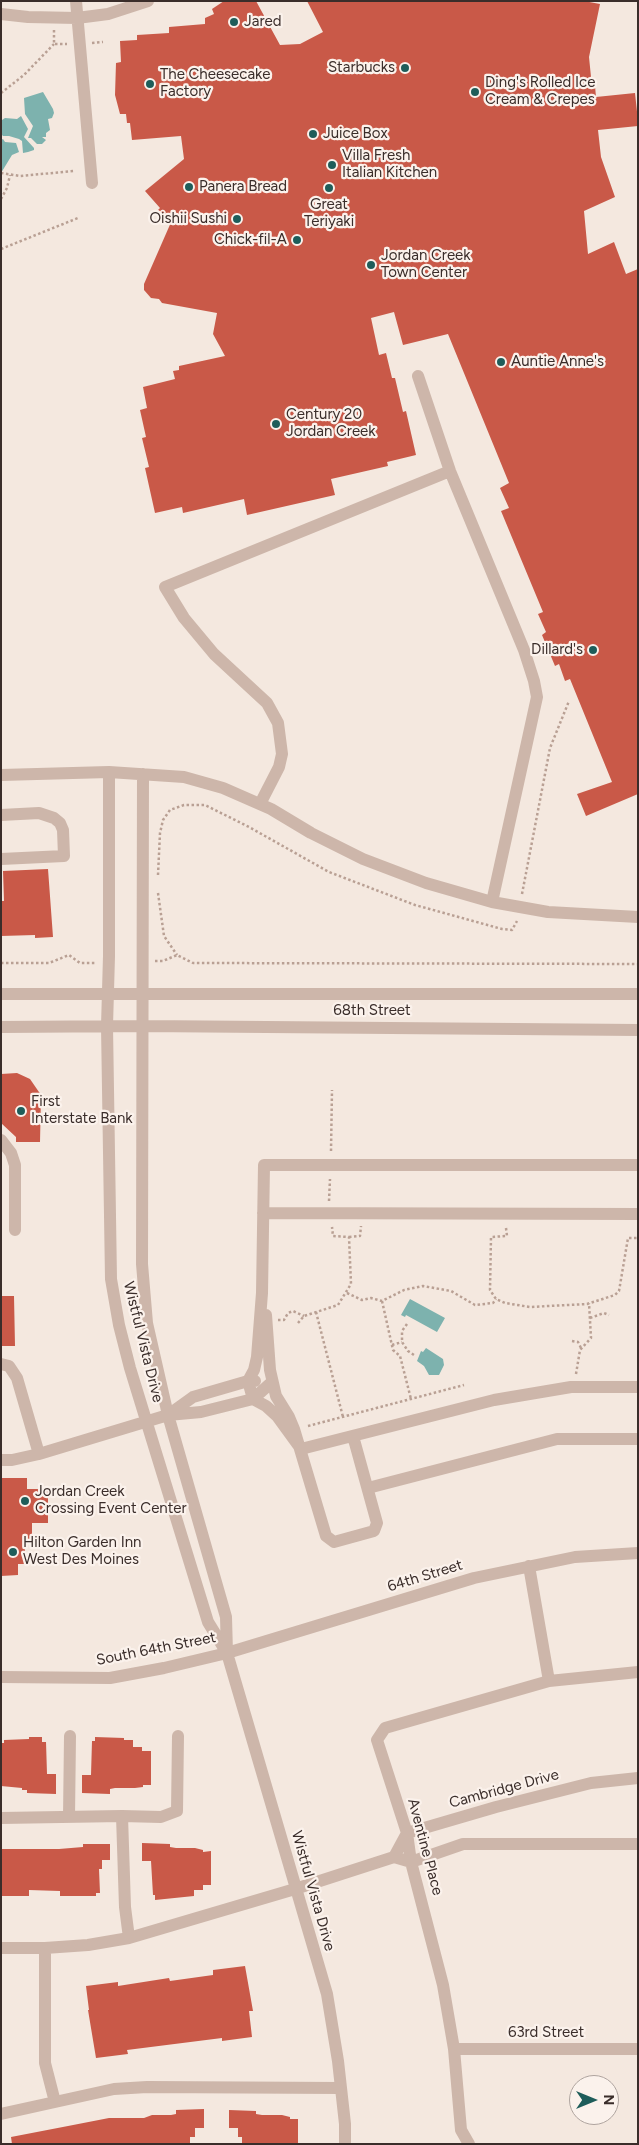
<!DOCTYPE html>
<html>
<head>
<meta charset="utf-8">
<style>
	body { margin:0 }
	#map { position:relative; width:639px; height:2145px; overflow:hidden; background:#f4e8df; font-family:Figtree,sans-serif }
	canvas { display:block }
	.frame { position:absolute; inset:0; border:2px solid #3a2d2a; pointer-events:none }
	.north { position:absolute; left:569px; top:2075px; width:50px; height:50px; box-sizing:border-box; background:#fbf2ec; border:1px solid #aea39e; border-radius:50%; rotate:90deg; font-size:14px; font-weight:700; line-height:20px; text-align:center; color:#3a2d2a }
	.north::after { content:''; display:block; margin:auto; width:18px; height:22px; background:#1e5d5a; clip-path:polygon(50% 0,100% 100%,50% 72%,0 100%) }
</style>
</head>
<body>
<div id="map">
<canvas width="639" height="2145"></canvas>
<div class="frame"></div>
<div class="north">N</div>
</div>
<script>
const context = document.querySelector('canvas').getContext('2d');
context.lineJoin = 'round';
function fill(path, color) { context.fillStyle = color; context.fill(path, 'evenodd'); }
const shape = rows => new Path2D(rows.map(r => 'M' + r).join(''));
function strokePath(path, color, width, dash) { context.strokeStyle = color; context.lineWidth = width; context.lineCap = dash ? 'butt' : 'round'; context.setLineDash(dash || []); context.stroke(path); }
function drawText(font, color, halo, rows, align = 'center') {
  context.font = font + ' Figtree,sans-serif'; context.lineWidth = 4.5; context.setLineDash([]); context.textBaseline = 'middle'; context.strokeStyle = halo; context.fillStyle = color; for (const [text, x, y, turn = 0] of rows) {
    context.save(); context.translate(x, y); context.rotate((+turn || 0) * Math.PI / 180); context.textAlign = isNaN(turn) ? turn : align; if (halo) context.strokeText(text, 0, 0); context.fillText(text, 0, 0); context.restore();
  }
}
const water = shape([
	[43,92,53,109,54,113,52,118,48,119,50,130,46,133,46,137,42,137,46,140,42,144,37,144,31,138,28,138,33,126,25,114,24,98],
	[21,116,28,129,24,137,34,148,34,150,28,152,23,153,22,141,19,139,9,136,3,136,1,134,2,120,5,118,17,119],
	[3,139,5,142,16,143,19,152,12,155,1,173,1,140],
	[410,1299,445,1318,437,1332,406,1315,405,1317,401,1315],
	[426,1348,443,1359,444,1365,439,1375,429,1375,424,1366,417,1361,421,1351,423,1352]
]);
const building = shape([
	[224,1,256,1,280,45,300,44,323,32,307,1,584,1,600,4,589,57,592,87,595,86,596,97,635,93,638,121,638,126,598,130,601,157,615,197,584,211,588,254,614,242,626,274,638,269,638,794,586,816,577,794,612,782,570,679,565,681,559,664,555,666,542,635,546,632,538,614,543,612,501,511,509,508,500,488,509,483,448,334,403,345,394,312,371,318,379,355,386,353,392,378,395,378,403,412,406,411,416,455,387,462,388,466,331,479,335,495,247,515,244,499,183,513,182,507,155,513,145,468,149,467,142,438,146,437,140,410,147,408,143,387,175,379,173,371,179,370,179,366,225,356,213,334,217,313,162,303,159,299,151,298,144,290,144,284,172,220,158,210,160,208,145,191,184,159,181,136,132,140,130,123,127,123,126,114,120,114,115,95,116,63,121,62,120,41,137,40,137,35,169,33,169,27,205,24,205,18,214,14,212,9],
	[48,869,53,937,35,938,35,935,1,936,1,901,4,901,3,871],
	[17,1073,30,1079,41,1095,40,1142,16,1142,16,1137,1,1123,1,1074],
	[1,1296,14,1296,15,1346,1,1346],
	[1,1478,27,1478,27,1489,48,1489,48,1523,32,1523,32,1540,25,1540,25,1564,18,1564,18,1575,1,1576],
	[29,1737,42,1737,42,1742,46,1742,47,1774,56,1774,56,1794,27,1793,27,1790,22,1790,22,1788,1,1786,1,1743,4,1743,4,1740,29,1739],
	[95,1737,124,1738,124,1740,133,1740,133,1747,142,1747,142,1751,151,1751,151,1785,143,1785,143,1787,135,1788,115,1788,110,1789,110,1794,82,1793,82,1775,91,1775,92,1741,95,1741],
	[142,1843,170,1844,170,1847,176,1848,195,1848,203,1850,203,1852,211,1851,211,1885,203,1885,203,1890,194,1890,194,1896,155,1900,155,1895,153,1895,151,1861,142,1861],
	[83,1844,110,1844,110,1860,102,1860,102,1869,99,1869,100,1893,96,1893,96,1896,60,1896,60,1891,29,1890,29,1896,1,1896,1,1849,59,1849,83,1847],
	[245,1966,253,2011,249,2011,252,2037,222,2041,222,2038,127,2050,128,2054,96,2058,88,2010,89,2010,86,1986,118,1982,118,1986,169,1978,170,1981,213,1975,213,1970],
	[204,2109,204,2128,195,2128,195,2137,190,2137,190,2144,12,2144,11,2137,68,2126,109,2118,144,2118,152,2115,171,2115,176,2114,176,2110],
	[229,2110,256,2111,256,2114,262,2115,282,2115,290,2117,290,2119,298,2119,298,2144,242,2144,242,2137,238,2137,238,2128,229,2128]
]);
const path = shape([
	[54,30,54,44,67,44],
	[92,43,103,42],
	[1,93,24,75,54,44],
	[1,173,20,176,74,171],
	[1,199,7,188,10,175],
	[1,249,78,218],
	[158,875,160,833,163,820,170,810,184,805,205,805,249,827,329,872,415,905,502,929,512,930,517,921],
	[158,893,164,936,177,955],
	[522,894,550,748,569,701],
	[155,961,163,961,177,955,193,963,638,964],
	[1,963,49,963,69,955,80,963,95,963],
	[331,1151,332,1090],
	[329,1201,330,1179],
	[506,1228,507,1236,491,1237,490,1290,496,1299,505,1303,530,1307,587,1304,615,1295,619,1291,628,1238,638,1238],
	[349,1237,360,1236,361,1226],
	[347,1293,362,1300,371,1298,382,1301,404,1290,423,1286,451,1291,475,1305,493,1303,496,1299],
	[382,1301,393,1350,400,1356,411,1399],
	[316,1312,343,1417],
	[590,1318,604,1313,609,1315],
	[278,1320,284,1320,288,1313,293,1311,304,1316],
	[298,1323,304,1316,338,1305,351,1284,349,1237,333,1236,332,1227],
	[407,1324,402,1331,402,1342,408,1351,414,1355],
	[572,1341,578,1342,581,1348],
	[392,1345,402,1342],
	[576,1374,580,1350,591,1338,589,1303],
	[308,1426,464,1385]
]);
const minor = shape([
	[76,1,92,183],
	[1,14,28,17,77,18,108,14,148,1],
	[418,376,450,471,524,650,534,681,537,697,492,902],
	[109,772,109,956,107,1026,111,1279,119,1325,130,1368,208,1622,227,1653],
	[143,774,142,1264,147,1323,168,1415,226,1617,227,1653,327,1994,338,2061,345,2124,345,2144],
	[1,775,109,772,184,777,223,788,271,809,311,833,363,859,426,883,492,902,548,912,638,917],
	[260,804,279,767,282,754,278,723,267,703,214,654,184,618,165,587,450,471],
	[1,815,39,813,54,818,60,823,63,830,64,856,1,859],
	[1,994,638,994],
	[1,1027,143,1026,638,1030],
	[1,1140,11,1153,15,1165,15,1230],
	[263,1213,638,1214],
	[266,1315,270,1370,276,1396,289,1417,294,1429,326,1536,334,1542,374,1531,377,1523,353,1436],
	[1,1364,9,1366,17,1378,39,1454],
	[168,1415,193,1397,248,1381,255,1381],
	[301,1449,277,1416,266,1406,253,1399,248,1381,254,1370,257,1357,262,1293,264,1165,638,1165],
	[301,1449,494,1400,571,1387,638,1387],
	[1,1460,12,1460,39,1454,168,1415,201,1412,253,1399,272,1382],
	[368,1488,557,1439,638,1439],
	[529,1566,549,1681],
	[1,1677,110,1678,164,1668,227,1653,474,1578,575,1557,638,1553],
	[122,1816,161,1817,177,1811,178,1736],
	[69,1817,70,1736],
	[1,1818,122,1816,125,1907,129,1938],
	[394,1857,407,1833,496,1807,591,1783,638,1778],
	[1,1948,45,1948,88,1945,129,1938,295,1889,394,1857,411,1862,463,1844,638,1844],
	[45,1948,45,2063,55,2102,114,2089,147,2087,341,2088],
	[454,2049,638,2049],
	[1,2114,55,2102],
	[469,2144,461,2130,454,2049,443,1985,411,1862,407,1833,377,1740,385,1728,549,1681,638,1672]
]);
const markers = [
	[234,22,5,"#1e5d5a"],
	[405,68,5,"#1e5d5a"],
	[150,84,5,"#1e5d5a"],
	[475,92,5,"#1e5d5a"],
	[313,134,5,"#1e5d5a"],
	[332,165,5,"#1e5d5a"],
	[189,187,5,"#1e5d5a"],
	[329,188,5,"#1e5d5a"],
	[237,219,5,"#1e5d5a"],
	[297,240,5,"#1e5d5a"],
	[371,265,5,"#1e5d5a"],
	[501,362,5,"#1e5d5a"],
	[276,424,5,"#1e5d5a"],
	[593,650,5,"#1e5d5a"],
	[21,1111,5,"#1e5d5a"],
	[25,1501,5,"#1e5d5a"],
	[13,1552,5,"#1e5d5a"]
];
const poiNames = [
	["Jared",244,22],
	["Starbucks",395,68,"right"],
	["The Cheesecake",160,75],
	["Factory",160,92],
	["Ding's Rolled Ice",485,83],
	["Cream & Crepes",485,100],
	["Juice Box",323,134],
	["Villa Fresh",342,156],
	["Italian Kitchen",342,173],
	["Panera Bread",199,187],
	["Great",329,205,"center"],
	["Teriyaki",329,222,"center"],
	["Oishii Sushi",227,219,"right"],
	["Chick-fil-A",287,240,"right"],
	["Jordan Creek",381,256],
	["Town Center",381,273],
	["Auntie Anne's",511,362],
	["Century 20",286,415],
	["Jordan Creek",286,432],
	["Dillard's",583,650,"right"],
	["First",31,1102],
	["Interstate Bank",31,1119],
	["Jordan Creek",35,1492],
	["Crossing Event Center",35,1509],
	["Hilton Garden Inn",23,1543],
	["West Des Moines",23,1560]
];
const streetNames = [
	["68th Street",372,1011],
	["Wistful Vista Drive",143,1342,76],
	["64th Street",425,1576,-17],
	["South 64th Street",156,1649,-11],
	["Cambridge Drive",504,1789,-15],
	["Aventine Place",425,1847,75],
	["Wistful Vista Drive",313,1891,74],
	["63rd Street",546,2033]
];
fill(water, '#7db2ae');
fill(building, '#c95948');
strokePath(path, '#b9a094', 2.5, [2.5, 2.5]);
strokePath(minor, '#cdb6aa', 12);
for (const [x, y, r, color] of markers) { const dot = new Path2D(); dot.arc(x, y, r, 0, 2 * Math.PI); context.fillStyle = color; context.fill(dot); strokePath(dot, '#fbf2ec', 2); }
drawText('15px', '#3a2d2a', '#fbf2ec', poiNames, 'left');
drawText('15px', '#3a2d2a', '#fbf2ec', streetNames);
</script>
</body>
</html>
